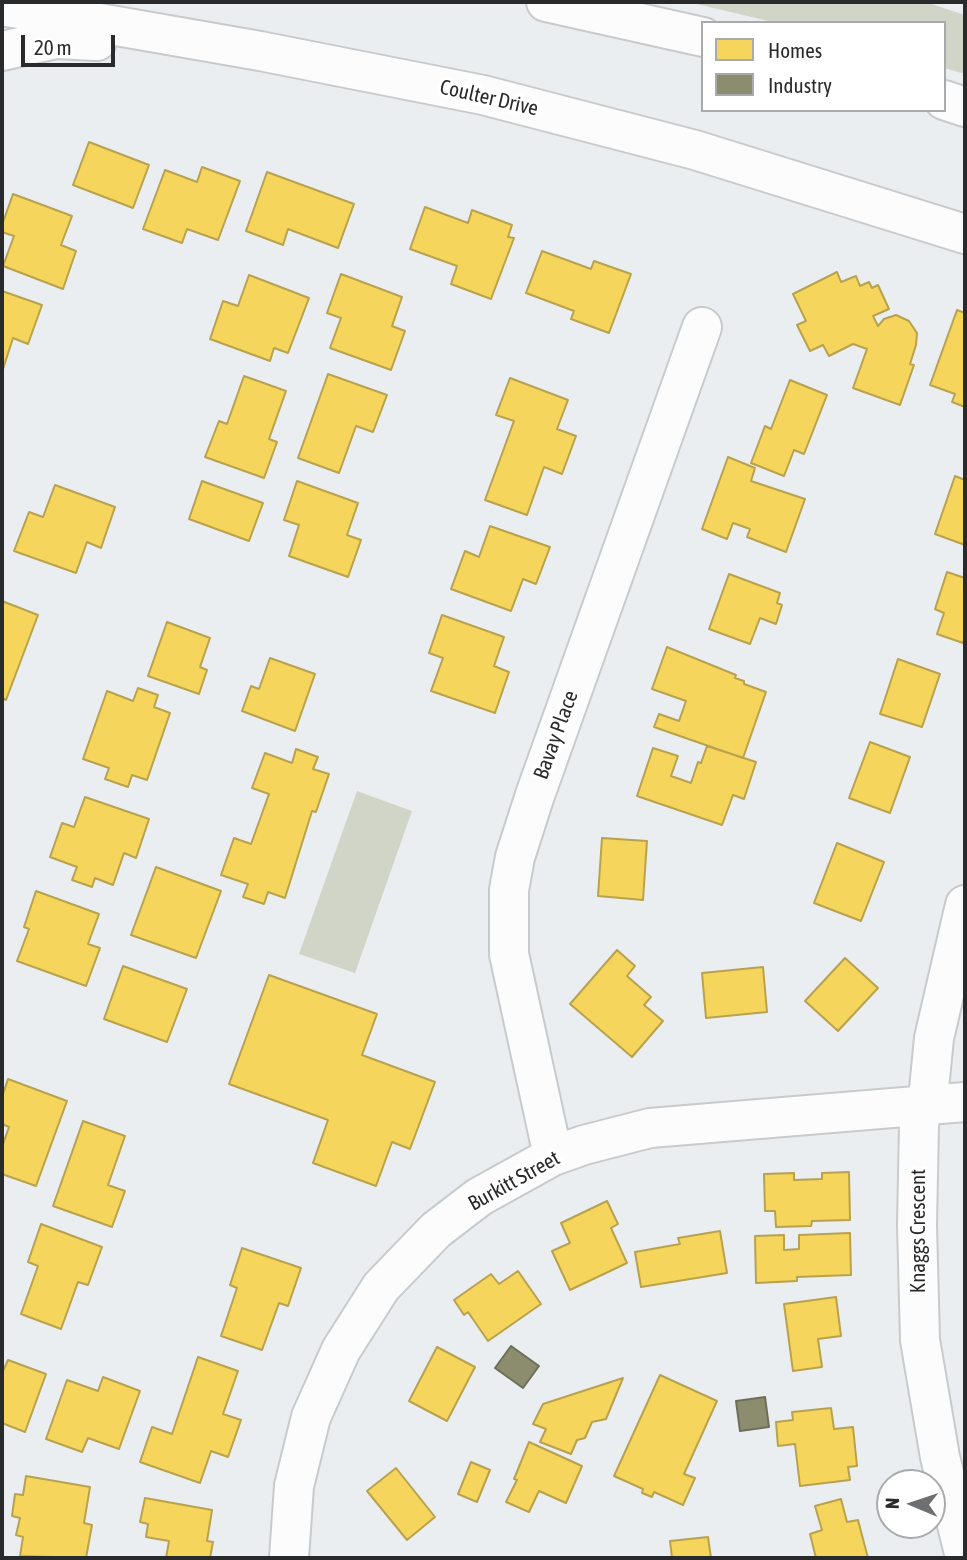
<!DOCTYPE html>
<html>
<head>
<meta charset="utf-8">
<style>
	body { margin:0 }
	#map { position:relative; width:967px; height:1560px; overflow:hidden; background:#ebeef0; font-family:"Asap Condensed",sans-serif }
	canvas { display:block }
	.frame { position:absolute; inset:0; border:4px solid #292a2c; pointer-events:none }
	.legend { position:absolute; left:701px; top:21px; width:245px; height:91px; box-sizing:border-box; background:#fff; border:2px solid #a9aaab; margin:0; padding:9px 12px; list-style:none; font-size:21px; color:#292a2c }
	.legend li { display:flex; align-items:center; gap:14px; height:35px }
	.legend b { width:35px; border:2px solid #a9aaab }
	.north { position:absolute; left:876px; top:1469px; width:70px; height:70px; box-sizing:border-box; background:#fff; border:2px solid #a9aaab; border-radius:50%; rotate:272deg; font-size:19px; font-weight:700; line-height:28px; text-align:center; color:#292a2c }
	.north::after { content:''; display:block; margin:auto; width:24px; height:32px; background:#6d6f71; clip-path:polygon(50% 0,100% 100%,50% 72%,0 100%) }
	.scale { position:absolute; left:21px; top:35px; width:94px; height:32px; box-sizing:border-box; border:4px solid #292a2c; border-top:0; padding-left:9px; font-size:21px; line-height:24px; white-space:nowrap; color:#292a2c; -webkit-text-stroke:5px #fff; paint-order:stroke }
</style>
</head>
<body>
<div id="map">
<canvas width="967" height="1560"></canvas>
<div class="frame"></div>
<ul class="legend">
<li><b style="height:19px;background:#f6d55c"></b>Homes</li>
<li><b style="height:19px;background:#8c8c6e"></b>Industry</li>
</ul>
<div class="north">N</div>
<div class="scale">20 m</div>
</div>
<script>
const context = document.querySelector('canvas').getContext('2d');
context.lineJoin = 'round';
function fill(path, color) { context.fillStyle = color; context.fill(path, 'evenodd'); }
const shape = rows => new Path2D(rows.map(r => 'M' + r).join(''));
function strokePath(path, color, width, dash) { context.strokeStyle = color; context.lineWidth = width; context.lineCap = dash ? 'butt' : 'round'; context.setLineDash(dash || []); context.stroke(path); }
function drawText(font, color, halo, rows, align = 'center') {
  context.font = font + ' "Asap Condensed",sans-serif'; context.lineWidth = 7; context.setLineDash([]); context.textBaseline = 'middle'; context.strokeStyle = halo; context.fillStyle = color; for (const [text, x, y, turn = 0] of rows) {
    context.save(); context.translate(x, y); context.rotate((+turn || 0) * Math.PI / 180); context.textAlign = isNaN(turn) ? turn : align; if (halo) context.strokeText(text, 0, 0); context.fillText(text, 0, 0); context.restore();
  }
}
const green = shape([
	[688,2,925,2,965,15,965,74,944,68,944,23,777,23],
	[357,791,412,811,355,973,299,954]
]);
const homes = shape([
	[89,142,149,165,133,208,73,185,89,142],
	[202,167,240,181,218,240,187,229,182,243,143,229,165,170,197,182,202,167],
	[267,172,354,204,338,248,288,229,283,245,246,231,267,172],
	[13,194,72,216,61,245,76,251,63,289,3,266,14,236,2,232,2,225,13,194],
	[425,207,468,223,472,210,512,225,508,237,514,238,491,299,451,284,457,266,410,249,425,207],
	[542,251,591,269,594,261,631,274,609,333,571,319,574,311,526,293,542,251],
	[837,272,841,282,856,276,860,286,869,282,872,288,878,285,889,309,873,316,878,326,884,319,896,315,909,321,917,333,916,345,910,364,914,365,900,405,853,388,867,349,853,344,829,356,823,345,810,351,797,325,806,321,793,294,837,272],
	[341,274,402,297,392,326,405,331,391,370,330,348,341,318,327,313,341,274],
	[249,275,309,298,288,353,274,348,270,361,210,339,223,301,238,306,249,275],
	[2,291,42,305,28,344,13,338,3,369,2,291],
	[957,310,965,313,965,407,952,402,955,394,930,385,957,310],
	[328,374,387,395,373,432,356,426,339,473,298,458,328,374],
	[244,376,286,391,269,439,277,442,264,478,205,457,219,421,227,424,244,376],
	[510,378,568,400,557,429,576,436,562,474,544,467,527,515,485,500,514,421,496,415,510,378],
	[790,380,827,395,804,454,794,450,784,476,751,463,765,426,771,429,790,380],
	[728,457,755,468,751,481,805,499,786,552,747,537,750,529,733,523,727,539,702,529,728,457],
	[955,476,965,480,965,545,935,534,955,476],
	[202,481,263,503,249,541,189,519,202,481],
	[297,481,358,503,347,535,361,540,348,577,289,556,299,525,284,520,297,481],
	[55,485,115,507,101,548,87,542,76,573,14,551,29,512,43,517,55,485],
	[490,526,550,547,536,584,523,579,511,611,451,589,465,551,479,557,490,526],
	[947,572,965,578,965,636,963,643,937,634,944,613,935,609,947,572],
	[729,574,780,593,777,603,782,605,776,624,760,618,750,644,709,629,729,574],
	[2,601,38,615,6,700,2,698,2,601],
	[442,615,504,637,494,666,509,672,495,713,431,691,443,658,429,653,442,615],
	[167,622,210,638,200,667,207,670,199,694,148,676,167,622],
	[667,647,736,675,735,678,744,681,744,684,766,692,743,758,654,727,659,714,679,721,686,701,652,689,667,647],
	[270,658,315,674,295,731,242,711,251,686,259,689,270,658],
	[898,659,940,674,922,727,880,714,898,659],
	[138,688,158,695,154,707,170,713,147,780,132,775,128,787,105,779,109,768,83,759,107,691,133,701,138,688],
	[870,742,910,757,890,813,849,798,870,742],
	[707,746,756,762,744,799,733,795,722,825,637,796,653,748,678,756,671,776,691,783,698,762,701,763,707,746],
	[296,749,318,757,313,769,329,774,316,812,312,811,285,898,268,892,264,904,243,897,248,884,221,875,234,838,251,844,269,794,252,788,265,753,292,763,296,749],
	[85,797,149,819,136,858,124,853,113,885,95,878,92,887,72,880,77,867,50,857,62,823,74,827,85,797],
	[602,838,647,841,643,900,598,896,602,838],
	[837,843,884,862,861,921,814,903,837,843],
	[156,867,221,891,196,958,131,935,156,867],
	[36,891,99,914,88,944,100,948,86,986,17,961,29,929,24,927,36,891],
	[617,950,635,966,627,976,651,997,644,1005,663,1021,632,1057,570,1004,617,950],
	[845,958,878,988,838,1031,805,1001,845,958],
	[123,966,187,989,167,1042,104,1019,123,966],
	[763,967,767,1012,706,1018,702,973,763,967],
	[269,975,377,1014,362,1055,435,1082,410,1149,392,1142,376,1186,313,1163,328,1120,229,1084,269,975],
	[8,1079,67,1101,36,1186,2,1174,2,1147,9,1127,2,1124,2,1097,8,1079],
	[83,1121,125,1136,108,1185,125,1191,112,1227,53,1206,83,1121],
	[849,1172,850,1220,812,1221,811,1226,776,1227,775,1211,765,1211,764,1174,794,1173,794,1180,822,1179,822,1173,849,1172],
	[607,1201,618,1224,611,1228,627,1263,570,1290,552,1251,570,1243,561,1223,607,1201],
	[41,1224,102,1247,88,1285,78,1282,61,1329,21,1314,38,1266,28,1262,41,1224],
	[720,1231,727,1273,641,1287,635,1252,680,1244,678,1238,720,1231],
	[850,1233,851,1275,797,1277,797,1281,756,1283,755,1236,784,1235,784,1250,799,1249,799,1235,850,1233],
	[242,1248,301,1268,288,1306,279,1303,262,1350,221,1336,237,1288,230,1285,242,1248],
	[518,1271,541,1304,488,1341,468,1312,464,1315,454,1300,491,1274,499,1284,518,1271],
	[836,1297,841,1336,818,1339,822,1367,793,1371,784,1304,836,1297],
	[437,1347,475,1367,447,1421,409,1401,437,1347],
	[198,1357,238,1371,223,1414,241,1420,228,1457,211,1451,200,1483,140,1462,152,1427,172,1434,198,1357],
	[8,1360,46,1374,25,1432,2,1423,2,1373,8,1360],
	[660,1375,717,1401,684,1474,695,1478,683,1505,654,1492,652,1497,642,1493,643,1489,614,1476,660,1375],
	[103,1377,140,1391,119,1449,88,1438,82,1452,46,1439,67,1380,98,1391,103,1377],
	[623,1378,606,1419,592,1422,585,1438,577,1440,571,1454,540,1442,546,1429,533,1424,543,1404,623,1378],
	[831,1408,834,1429,853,1427,857,1466,848,1467,850,1480,800,1486,795,1444,778,1446,776,1422,793,1420,792,1412,831,1408],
	[529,1442,582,1466,566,1503,539,1491,529,1512,506,1502,517,1480,514,1479,529,1442],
	[471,1462,490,1470,477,1502,458,1494,471,1462],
	[396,1468,435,1517,407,1540,367,1491,396,1468],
	[26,1476,90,1487,84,1523,92,1525,86,1558,20,1556,23,1537,16,1535,20,1518,12,1516,15,1494,23,1495,26,1476],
	[145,1498,212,1510,207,1541,213,1542,210,1558,166,1558,169,1541,146,1537,148,1524,140,1522,145,1498],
	[841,1499,847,1522,858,1520,868,1558,816,1558,810,1534,822,1530,815,1506,841,1499],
	[708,1537,711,1558,672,1558,670,1541,708,1537]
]);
const industry = shape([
	[511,1346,539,1366,523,1388,495,1368,511,1346],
	[765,1397,769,1427,740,1431,736,1401,765,1397]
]);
const minor = shape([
	[965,905,934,1038,929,1089,919,1124,917,1225,920,1340,940,1457,965,1557],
	[553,1156,509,954,509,890,515,857,535,795,702,327],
	[289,1558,294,1486,311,1417,341,1350,381,1287,436,1230,479,1197,553,1156,584,1145,650,1128,965,1102]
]);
const primary = shape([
	[546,2,703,37],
	[2,6,260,51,483,95,695,150,965,234],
	[2,51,56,39,97,41],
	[944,100,965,107]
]);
const streetNames = [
	["Coulter Drive",489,98,13],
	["Bavay Place",556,735,-70],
	["Burkitt Street",514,1181,-29],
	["Knaggs Crescent",918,1231,-90]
];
fill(green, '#d1d5c7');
fill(homes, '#f6d55c');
strokePath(homes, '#b8a24e', 2);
fill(industry, '#8c8c6e');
strokePath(industry, '#6e6f5a', 2);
strokePath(minor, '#c8cacb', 42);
strokePath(primary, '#c8cacb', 42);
strokePath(minor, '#fcfcfd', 38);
strokePath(primary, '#fcfcfd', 38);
drawText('21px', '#292a2c', '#fff', streetNames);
</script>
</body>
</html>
